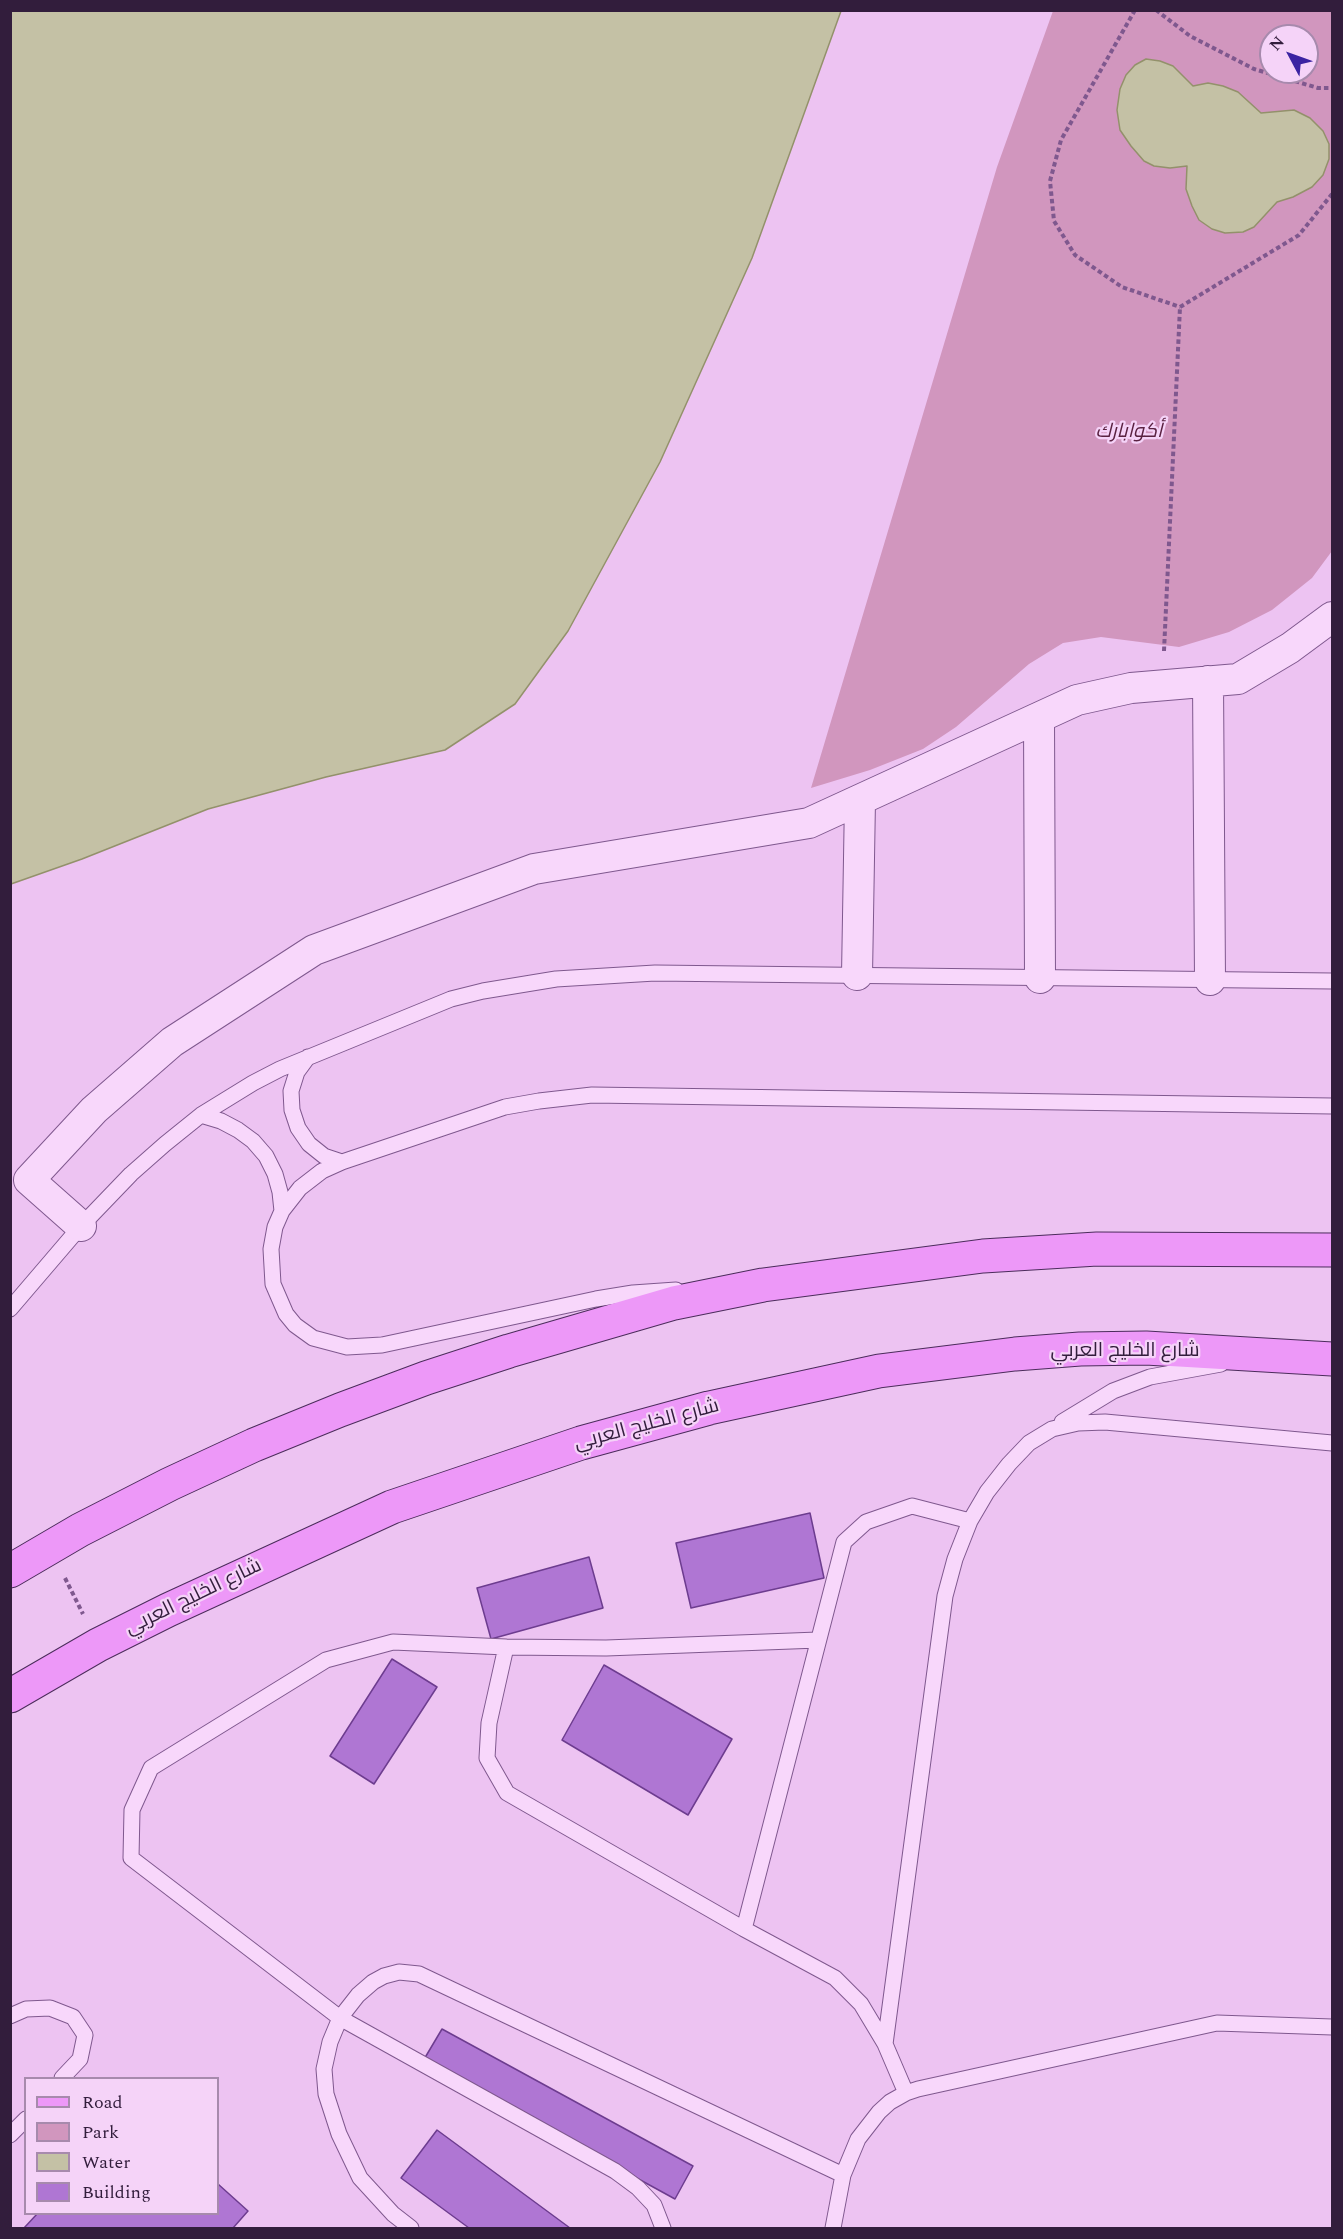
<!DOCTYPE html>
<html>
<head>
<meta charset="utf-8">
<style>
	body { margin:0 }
	#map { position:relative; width:1343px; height:2239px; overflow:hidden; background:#edc3f2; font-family:Spectral,serif }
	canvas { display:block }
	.frame { position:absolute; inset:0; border:12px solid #321d3c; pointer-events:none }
	.legend { position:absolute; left:24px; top:2077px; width:195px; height:138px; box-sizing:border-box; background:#f5d3f8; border:2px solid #a78aad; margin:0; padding:8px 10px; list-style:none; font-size:18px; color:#321d3c }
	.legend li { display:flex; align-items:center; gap:12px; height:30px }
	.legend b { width:30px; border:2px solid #a78aad }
	.north { position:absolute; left:1259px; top:24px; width:60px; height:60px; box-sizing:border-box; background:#f5d3f8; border:2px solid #a78aad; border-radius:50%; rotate:311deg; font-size:16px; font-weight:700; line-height:24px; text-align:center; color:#321d3c }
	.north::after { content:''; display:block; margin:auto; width:21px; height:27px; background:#3b23a2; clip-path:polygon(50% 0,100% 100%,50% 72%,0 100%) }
</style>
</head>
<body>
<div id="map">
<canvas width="1343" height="2239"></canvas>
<div class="frame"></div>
<ul class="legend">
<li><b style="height:8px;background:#ed98f8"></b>Road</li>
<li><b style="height:16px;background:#d196be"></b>Park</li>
<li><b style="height:16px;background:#c4c1a5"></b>Water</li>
<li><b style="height:16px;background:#af76d3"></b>Building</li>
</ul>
<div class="north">N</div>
</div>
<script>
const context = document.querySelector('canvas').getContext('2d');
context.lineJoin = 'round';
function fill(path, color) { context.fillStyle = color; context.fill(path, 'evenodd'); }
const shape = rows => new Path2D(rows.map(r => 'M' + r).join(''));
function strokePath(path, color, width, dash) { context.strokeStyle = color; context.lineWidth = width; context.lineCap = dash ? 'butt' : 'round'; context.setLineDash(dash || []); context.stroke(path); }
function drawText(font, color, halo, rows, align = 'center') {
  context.font = font + ' Spectral,Cairo,serif'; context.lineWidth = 4.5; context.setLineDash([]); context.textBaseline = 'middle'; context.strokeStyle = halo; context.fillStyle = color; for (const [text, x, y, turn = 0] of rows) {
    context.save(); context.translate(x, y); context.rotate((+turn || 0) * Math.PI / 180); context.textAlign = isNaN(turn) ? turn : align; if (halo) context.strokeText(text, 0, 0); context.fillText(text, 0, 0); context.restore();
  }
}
const green = shape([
	[1053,11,1332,11,1332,551,1312,578,1272,610,1229,632,1179,647,1101,637,1063,643,1029,664,956,727,923,749,870,770,811,788,997,167],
	[1271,36,1307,36,1307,72,1271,72]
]);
const water = shape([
	[10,11,841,11,752,258,660,462,568,631,515,704,445,750,326,777,208,809,82,859,11,884,10,11],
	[1146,59,1160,61,1173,66,1193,86,1208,83,1223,86,1238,92,1261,113,1294,110,1310,118,1323,131,1329,144,1329,159,1323,175,1312,187,1293,197,1277,202,1254,227,1243,232,1225,233,1212,229,1199,220,1192,206,1186,189,1187,166,1170,168,1154,166,1144,161,1131,146,1120,130,1117,110,1120,89,1126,75,1135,65,1146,59]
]);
const building = shape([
	[810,1513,824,1578,691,1608,676,1543,810,1513],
	[589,1557,603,1608,491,1639,477,1588,589,1557],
	[392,1659,437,1687,374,1784,330,1756,392,1659],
	[604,1665,732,1739,688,1815,562,1740,604,1665],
	[442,2029,693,2166,675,2199,423,2061,442,2029],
	[437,2130,570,2228,469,2228,401,2178,437,2130],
	[218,2184,248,2211,233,2228,24,2228,37,2214,218,2214,218,2184]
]);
const path = shape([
	[1135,10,1061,140,1050,181,1054,221,1075,255,1122,287,1180,307],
	[1156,10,1190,36,1254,69,1318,88,1332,88],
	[1180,307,1299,235,1332,194],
	[1164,651,1180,307],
	[65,1578,83,1614]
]);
const lane = shape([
	[308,1057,297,1072,291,1091,292,1110,298,1128,309,1144,324,1156,342,1162],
	[201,1115,221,1121,238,1130,253,1141,266,1156,275,1174,280,1192,282,1211],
	[676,1290,633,1293,596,1299,382,1345,347,1347,313,1338,295,1325,286,1314,273,1284,271,1249,275,1227,282,1211,300,1188,322,1171,342,1162,505,1107,539,1101,592,1095,1332,1106],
	[10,1309,81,1226,131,1174,165,1144,201,1115,253,1083,280,1069,451,999,483,991,556,979,655,973,1332,981],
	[1062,1422,1113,1391,1150,1377,1221,1364],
	[818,1640,606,1648,506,1647,489,1723,487,1758,507,1793,744,1929,835,1978,861,2004,885,2044,906,2093],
	[506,1647,393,1642,326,1660,151,1768,132,1810,131,1858,340,2018,615,2171,638,2188,654,2205,663,2228],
	[744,1929,844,1542,866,1522,912,1506,970,1521],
	[10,2016,26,2009,50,2008,73,2017,85,2035,80,2059,62,2078],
	[885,2044,945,1596,955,1559,970,1521,987,1492,1009,1464,1029,1443,1052,1429,1078,1423,1105,1422,1332,1443],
	[10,2135,26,2119],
	[411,2228,393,2214,360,2178,339,2134,326,2094,324,2069,330,2042,340,2018,358,1995,373,1982,384,1976,399,1972,419,1974,843,2175],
	[833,2228,843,2175,858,2139,879,2112,890,2102,906,2093,918,2089,1217,2023,1332,2027]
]);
const street = shape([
	[1208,681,1210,980],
	[1039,718,1040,978],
	[857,975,860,800],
	[81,1226,29,1180,94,1110,172,1042,314,950,534,869,809,823,1077,700,1131,688,1238,679,1290,648,1332,617]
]);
const primary = shape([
	[10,1571,80,1530,170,1484,254,1445,340,1410,426,1378,509,1351,674,1303,763,1285,983,1256,1097,1249,1332,1250],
	[10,1696,98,1645,168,1610,392,1507,581,1443,709,1408,879,1371,1015,1354,1080,1349,1146,1348,1332,1359]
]);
const parkNames = [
	["أكوابارك",1129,433]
];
const streetNames = [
	["شارع الخليج العربي",1125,1352],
	["شارع الخليج العربي",647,1426,-15],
	["شارع الخليج العربي",194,1598,-26]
];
fill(green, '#d196be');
fill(water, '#c4c1a5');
strokePath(water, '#93916b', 1.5);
fill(building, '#af76d3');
strokePath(building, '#6d3c8f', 1.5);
strokePath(lane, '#7f588e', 17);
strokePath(street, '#7f588e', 32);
strokePath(primary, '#4b2c5b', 35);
strokePath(path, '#7f588e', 4, [4.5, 3]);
strokePath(lane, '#f8d7fb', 15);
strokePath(street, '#f8d7fb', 30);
strokePath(primary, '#ed98f8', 33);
drawText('italic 20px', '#5a2241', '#f5d3f8', parkNames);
drawText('20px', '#321d3c', '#f5d3f8', streetNames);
</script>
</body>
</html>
